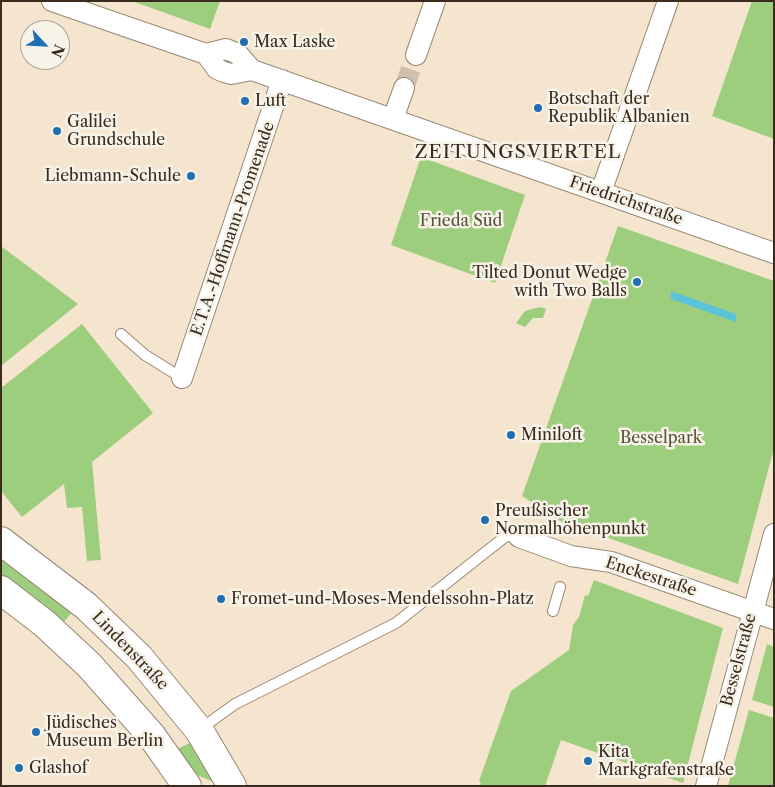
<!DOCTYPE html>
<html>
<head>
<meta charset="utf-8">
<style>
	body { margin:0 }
	#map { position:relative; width:775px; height:787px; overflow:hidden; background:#f5e5ce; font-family:"Libre Caslon Text",serif }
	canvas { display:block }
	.frame { position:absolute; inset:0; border:2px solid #3b2a1e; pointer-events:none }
	.north { position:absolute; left:20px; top:20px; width:50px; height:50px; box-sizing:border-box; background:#f7f3e8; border:1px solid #aca397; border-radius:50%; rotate:115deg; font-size:14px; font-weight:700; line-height:20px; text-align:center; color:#3b2a1e }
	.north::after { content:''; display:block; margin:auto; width:18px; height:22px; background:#1f6fb2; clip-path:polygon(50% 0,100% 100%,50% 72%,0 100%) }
</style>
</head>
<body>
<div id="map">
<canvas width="775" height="787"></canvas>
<div class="frame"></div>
<div class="north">N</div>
</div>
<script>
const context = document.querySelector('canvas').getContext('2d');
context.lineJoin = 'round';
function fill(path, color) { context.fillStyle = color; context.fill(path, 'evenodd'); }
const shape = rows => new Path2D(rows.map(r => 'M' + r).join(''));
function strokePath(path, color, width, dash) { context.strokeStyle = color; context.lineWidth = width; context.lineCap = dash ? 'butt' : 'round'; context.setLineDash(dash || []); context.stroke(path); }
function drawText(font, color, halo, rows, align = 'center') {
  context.font = font + ' "Libre Caslon Text",serif'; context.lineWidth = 5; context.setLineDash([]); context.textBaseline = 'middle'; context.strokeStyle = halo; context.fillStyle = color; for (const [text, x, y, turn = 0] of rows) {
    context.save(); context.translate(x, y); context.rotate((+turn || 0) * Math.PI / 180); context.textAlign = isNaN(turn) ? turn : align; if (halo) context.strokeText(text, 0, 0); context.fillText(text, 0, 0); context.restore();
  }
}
const green = shape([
	[132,1,220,1,210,29],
	[752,1,774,1,774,139,712,116],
	[421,157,525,195,495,283,391,245],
	[618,226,774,281,774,448,738,584,597,534,574,530,522,496],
	[1,246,78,304,1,366],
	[540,307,546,309,543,318,533,318,525,327,516,323,525,311],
	[82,324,153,413,92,462,101,560,87,561,82,507,67,508,64,484,22,517,1,491,1,388],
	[1,552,76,608,60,626,1,582],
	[594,580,723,628,683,783,561,740,545,786,479,786,481,782,479,781,511,691,569,650,573,625,579,617,585,595,588,596],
	[767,644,774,647,774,707,752,700],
	[749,710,774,718,774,786,728,786],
	[194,741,218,784,190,772,173,751]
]);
const water = shape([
	[671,291,736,314,736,322,671,299]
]);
const streetTunnel = shape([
	[404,88,416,55]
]);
const lane = shape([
	[121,334,145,355,182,378],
	[553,611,560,587],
	[199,730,235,704,396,623,506,536,519,537]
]);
const street = shape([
	[52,1,206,54,226,49,238,54,252,70,774,253],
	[206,54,217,69,224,72,231,74,252,70],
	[416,55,435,1],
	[393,119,404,88],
	[601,192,668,1],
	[182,378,282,80],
	[519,537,571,556,611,562,774,619],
	[706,786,774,534]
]);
const secondary = shape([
	[1,541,86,606,139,657,199,730,232,786],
	[1,590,45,624,89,665,151,735,187,786]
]);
const markers = [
	[244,42,5,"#1f6fb2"],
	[245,101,5,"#1f6fb2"],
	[538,108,5,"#1f6fb2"],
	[57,131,5,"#1f6fb2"],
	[191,176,5,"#1f6fb2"],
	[637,282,5,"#1f6fb2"],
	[511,435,5,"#1f6fb2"],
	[485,520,5,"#1f6fb2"],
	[221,599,5,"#1f6fb2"],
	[36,732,5,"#1f6fb2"],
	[588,761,5,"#1f6fb2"],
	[19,768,5,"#1f6fb2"]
];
const poiNames = [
	["Max Laske",254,42],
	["Botschaft der",548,99],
	["Republik Albanien",548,117],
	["Luft",255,101],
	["Galilei",67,122],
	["Grundschule",67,140],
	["Liebmann-Schule",181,176,"right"],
	["Tilted Donut Wedge",627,273,"right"],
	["with Two Balls",627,291,"right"],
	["Miniloft",521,435],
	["Preußischer",495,511],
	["Normalhöhenpunkt",495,529],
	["Fromet-und-Moses-Mendelssohn-Platz",231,599],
	["Jüdisches",46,723],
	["Museum Berlin",46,741],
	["Kita",598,752],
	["Markgrafenstraße",598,770],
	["Glashof",29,768]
];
const streetNames = [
	["Friedrichstraße",626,201,19],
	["E.T.A.-Hoffmann-Promenade",233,229,-71],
	["Enckestraße",651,577,18],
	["Lindenstraße",130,651,46],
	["Besselstraße",739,660,-75]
];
const parkNames = [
	["Frieda Süd",461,221],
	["Besselpark",661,438]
];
const quarterNames = [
	["ZEITUNGSVIERTEL",518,153]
];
fill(green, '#9dce7d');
fill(water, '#5cc4d8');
strokePath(streetTunnel, '#d0c0ab', 20, [20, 10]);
strokePath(lane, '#988876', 12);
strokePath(street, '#988876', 22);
strokePath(secondary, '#988876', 30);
strokePath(lane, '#fff', 10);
strokePath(street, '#fff', 20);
strokePath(secondary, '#fff', 28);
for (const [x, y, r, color] of markers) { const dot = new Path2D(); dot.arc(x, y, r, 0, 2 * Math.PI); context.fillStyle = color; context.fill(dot); strokePath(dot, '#f7f3e8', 2); }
drawText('16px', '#3b2a1e', '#f7f3e8', poiNames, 'left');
drawText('16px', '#3b2a1e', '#f7f3e8', streetNames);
drawText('16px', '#545336', '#f7f3e8', parkNames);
context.letterSpacing = '1px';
drawText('19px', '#3b2a1e', '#f7f3e8', quarterNames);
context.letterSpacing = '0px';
</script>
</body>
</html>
